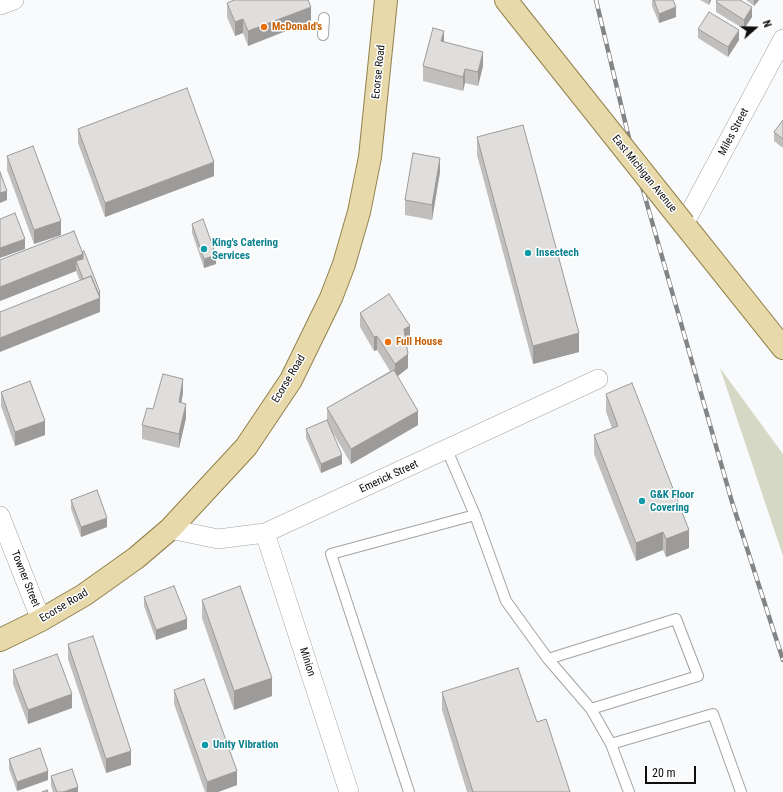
<!DOCTYPE html>
<html>
<head>
<meta charset="utf-8">
<style>
	body { margin:0 }
	#map { position:relative; width:783px; height:792px; overflow:hidden; background:#f8fafb; font-family:"Roboto Condensed",sans-serif }
	canvas { display:block }
	.north { position:absolute; left:735px; top:8px; width:40px; height:40px; -webkit-text-stroke:3px #fff; paint-order:stroke; rotate:70deg; font-size:11px; font-weight:700; line-height:16px; text-align:center; color:#0e0e0f }
	.north::after { content:''; display:block; margin:auto; width:14px; height:18px; background:#0e0e0f; clip-path:polygon(50% 0,100% 100%,50% 72%,0 100%) }
	.scale { position:absolute; left:645px; top:766px; width:51px; height:18px; box-sizing:border-box; border:2px solid #0e0e0f; border-top:0; padding-left:5px; font-size:12px; line-height:14px; white-space:nowrap; color:#0e0e0f; -webkit-text-stroke:3px #fff; paint-order:stroke }
</style>
</head>
<body>
<div id="map">
<canvas width="783" height="792"></canvas>
<div class="north">N</div>
<div class="scale">20 m</div>
</div>
<script>
const context = document.querySelector('canvas').getContext('2d');
context.lineJoin = 'round';
function fill(path, color) { context.fillStyle = color; context.fill(path, 'evenodd'); }
const shape = rows => new Path2D(rows.map(r => 'M' + r).join(''));
function strokePath(path, color, width, dash) { context.strokeStyle = color; context.lineWidth = width; context.lineCap = dash ? 'butt' : 'round'; context.setLineDash(dash || []); context.stroke(path); }
function drawText(font, color, halo, rows, align = 'center') {
  context.font = font + ' "Roboto Condensed",sans-serif'; context.lineWidth = 3; context.setLineDash([]); context.textBaseline = 'middle'; context.strokeStyle = halo; context.fillStyle = color; for (const [text, x, y, turn = 0] of rows) {
    context.save(); context.translate(x, y); context.rotate((+turn || 0) * Math.PI / 180); context.textAlign = isNaN(turn) ? turn : align; if (halo) context.strokeText(text, 0, 0); context.fillText(text, 0, 0); context.restore();
  }
}
const green = shape([
	[720,368,783,454,783,556]
]);
const service = shape([
	[323,35,324,18],
	[447,450,475,515,506,601,548,659,591,709,611,744,629,792],
	[548,659,676,619,698,676,591,709],
	[611,744,713,714,741,792],
	[409,792,331,554,475,515]
]);
const minor = shape([
	[0,5,14,0],
	[684,224,783,39],
	[0,516,41,620],
	[170,529,218,539,265,533,598,379],
	[265,533,349,792]
]);
const primary = shape([
	[506,0,517,14],
	[684,224,783,348],
	[0,640,41,620,84,595,136,558,170,529,246,447,291,380,331,298,344,264,359,212,370,157,386,0]
]);
const rail = shape([
	[596,0,633,155,732,502,783,660]
]);
const primaryBridge = shape([
	[517,14,684,224]
]);
const wall = shape([
	[652,0,673,0,676,17,659,23,652,6],
	[700,0,711,0,709,5],
	[746,0,759,0,754,6],
	[716,2,752,17,744,29,716,12],
	[227,3,311,21,248,46,243,33,235,36,227,17],
	[698,29,739,40,728,57,698,38],
	[444,42,483,66,478,86,465,83,463,91,423,81,423,66],
	[783,120,783,148,774,141,774,132],
	[78,129,214,176,105,217,78,143],
	[477,137,579,352,533,364,477,155],
	[7,156,61,235,34,244,7,170],
	[440,172,432,220,405,215,405,200],
	[192,224,216,264,204,268,192,233],
	[82,252,100,292,100,312,80,281,76,271,0,301],
	[360,313,410,340,406,342,408,368,398,376,418,425,351,464,332,431,342,464,321,473,306,438,306,429,327,420,327,408,390,371,377,350,374,351,360,327],
	[1,392,45,435,15,446,1,406],
	[183,393,181,403,186,418,179,448,142,439,142,425,153,409],
	[606,394,689,548,666,557,663,550,636,561,594,454,594,435,612,428,606,412],
	[71,500,107,527,81,537,71,509],
	[144,597,187,629,156,640,144,606],
	[202,600,272,696,234,710,202,618],
	[68,644,131,765,106,773,68,659],
	[13,670,72,708,28,724,13,684],
	[174,690,237,785,218,792,205,792,174,704],
	[442,692,537,722,570,792,467,792,442,710],
	[9,759,48,780,17,791,9,769],
	[51,776,78,792,53,792,51,786]
]);
const shadedWall = shape([
	[709,0,711,0,709,5],
	[754,0,759,0,754,6],
	[311,7,311,21,248,46,248,31],
	[676,7,676,17,659,23,659,14],
	[752,7,752,17,744,29,744,20],
	[243,19,243,33,235,36,235,22],
	[739,30,739,40,728,57,728,47],
	[444,31,444,45,441,41],
	[483,52,483,66,478,86,478,72],
	[465,69,465,83,463,91,463,77],
	[440,158,440,172,432,220,432,205],
	[214,162,214,176,105,217,105,203],
	[7,191,7,200,0,203,0,193],
	[61,221,61,235,34,244,34,230],
	[25,239,25,249,0,258,0,248],
	[83,254,83,268,76,261,76,271,0,301,0,287],
	[216,255,216,264,204,268,204,259],
	[100,292,100,312,0,352,0,338],
	[410,326,410,340,404,343,404,329],
	[579,333,579,352,533,364,533,346],
	[377,336,377,350,374,351,374,337],
	[408,354,408,368,395,378,395,364],
	[183,379,183,393,179,416,179,402],
	[186,404,186,418,179,448,179,434],
	[418,411,418,425,351,464,351,449],
	[45,421,45,435,15,446,15,432],
	[342,455,342,464,321,473,321,464],
	[107,518,107,527,81,537,81,527],
	[689,530,689,548,666,557,666,539],
	[663,532,663,550,636,561,636,543],
	[187,619,187,629,156,640,156,630],
	[272,678,272,696,234,710,234,691],
	[72,694,72,708,28,724,28,710],
	[131,751,131,765,106,773,106,759],
	[48,771,48,780,17,791,17,782],
	[237,771,237,785,218,792,207,792,207,782],
	[78,787,78,792,63,792]
]);
const building = shape([
	[234,0,308,0,311,7,248,31,243,19,235,22,227,3,234,0],
	[654,0,673,0,676,7,659,14,654,0],
	[717,0,740,0,752,7,744,20,716,2,717,0],
	[709,12,739,30,728,47,698,29,709,12],
	[433,28,444,31,441,41,483,52,478,72,465,69,463,77,423,66,433,28],
	[187,88,214,162,105,203,78,129,187,88],
	[783,120,783,139,774,132,783,120],
	[523,125,579,333,533,346,477,137,523,125],
	[33,146,61,221,34,230,7,156,33,146],
	[413,153,440,158,432,205,405,200,413,153],
	[0,172,7,191,0,193,0,172],
	[15,213,25,239,0,248,0,219,15,213],
	[203,219,216,255,204,259,192,224,203,219],
	[74,231,83,254,0,287,0,260,74,231],
	[84,251,100,292,98,293,91,276,83,279,76,261,83,259,83,254,82,252,84,251],
	[91,276,100,298,0,338,0,312,91,276],
	[389,294,410,326,404,329,408,354,395,364,377,336,374,337,360,313,389,294],
	[394,370,418,411,351,449,327,408,394,370],
	[163,374,183,379,179,402,186,404,179,434,142,425,147,408,153,409,163,374],
	[30,381,45,421,15,432,1,392,30,381],
	[632,383,689,530,666,539,663,532,636,543,594,435,618,426,606,394,632,383],
	[327,420,342,455,321,464,306,429,327,420],
	[97,490,107,518,81,527,71,500,97,490],
	[174,586,187,619,156,630,144,597,174,586],
	[240,586,272,678,234,691,202,600,240,586],
	[93,636,131,751,106,759,68,644,93,636],
	[57,654,72,694,28,710,13,670,57,654],
	[518,668,537,722,546,719,570,792,473,792,442,692,518,668],
	[204,679,237,771,207,782,174,690,204,679],
	[40,748,48,771,17,782,9,759,40,748],
	[72,769,78,787,63,792,57,792,51,776,72,769],
	[47,790,48,792,42,792,47,790]
]);
const markers = [
	[264,27,4,"#e8710a"],
	[204,249,4,"#0f9aa8"],
	[528,253,4,"#0f9aa8"],
	[388,342,4,"#e8710a"],
	[642,501,4,"#0f9aa8"],
	[205,745,4,"#0f9aa8"]
];
const foodNames = [
	["McDonald's",272,27],
	["Full House",396,342]
];
const streetNames = [
	["Ecorse Road",379,72,-84],
	["Miles Street",734,132,-62],
	["East Michigan Avenue",644,174,51],
	["Ecorse Road",289,379,-59],
	["Emerick Street",389,477,-25],
	["Towner Street",25,579,68],
	["Ecorse Road",64,606,-31],
	["Minion",307,662,72]
];
const cultureNames = [
	["King's Catering",212,243],
	["Services",212,256],
	["Insectech",536,253],
	["G&K Floor",650,495],
	["Covering",650,508],
	["Unity Vibration",213,745]
];
fill(green, '#d4d8c5');
strokePath(service, '#a1a3a5', 12);
strokePath(minor, '#a1a3a5', 20);
strokePath(primary, '#91824e', 24);
strokePath(service, '#fff', 10);
strokePath(minor, '#fff', 19);
strokePath(primary, '#e7d9a9', 22);
strokePath(rail, '#838485', 4.5);
strokePath(rail, '#fff', 3, [9]);
strokePath(primaryBridge, '#91824e', 24, []);
strokePath(primaryBridge, '#e7d9a9', 22);
fill(wall, '#c1bfbd');
fill(shadedWall, '#9d9b9a');
fill(building, '#e0dedc');
strokePath(building, '#9d9b9a', 1);
for (const [x, y, r, color] of markers) { const dot = new Path2D(); dot.arc(x, y, r, 0, 2 * Math.PI); context.fillStyle = color; context.fill(dot); strokePath(dot, '#fff', 1.5); }
drawText('bold 11px', '#c56008', '#fff', foodNames, 'left');
drawText('11px', '#0e0e0f', '#fff', streetNames);
drawText('bold 11px', '#0d838f', '#fff', cultureNames, 'left');
</script>
</body>
</html>
